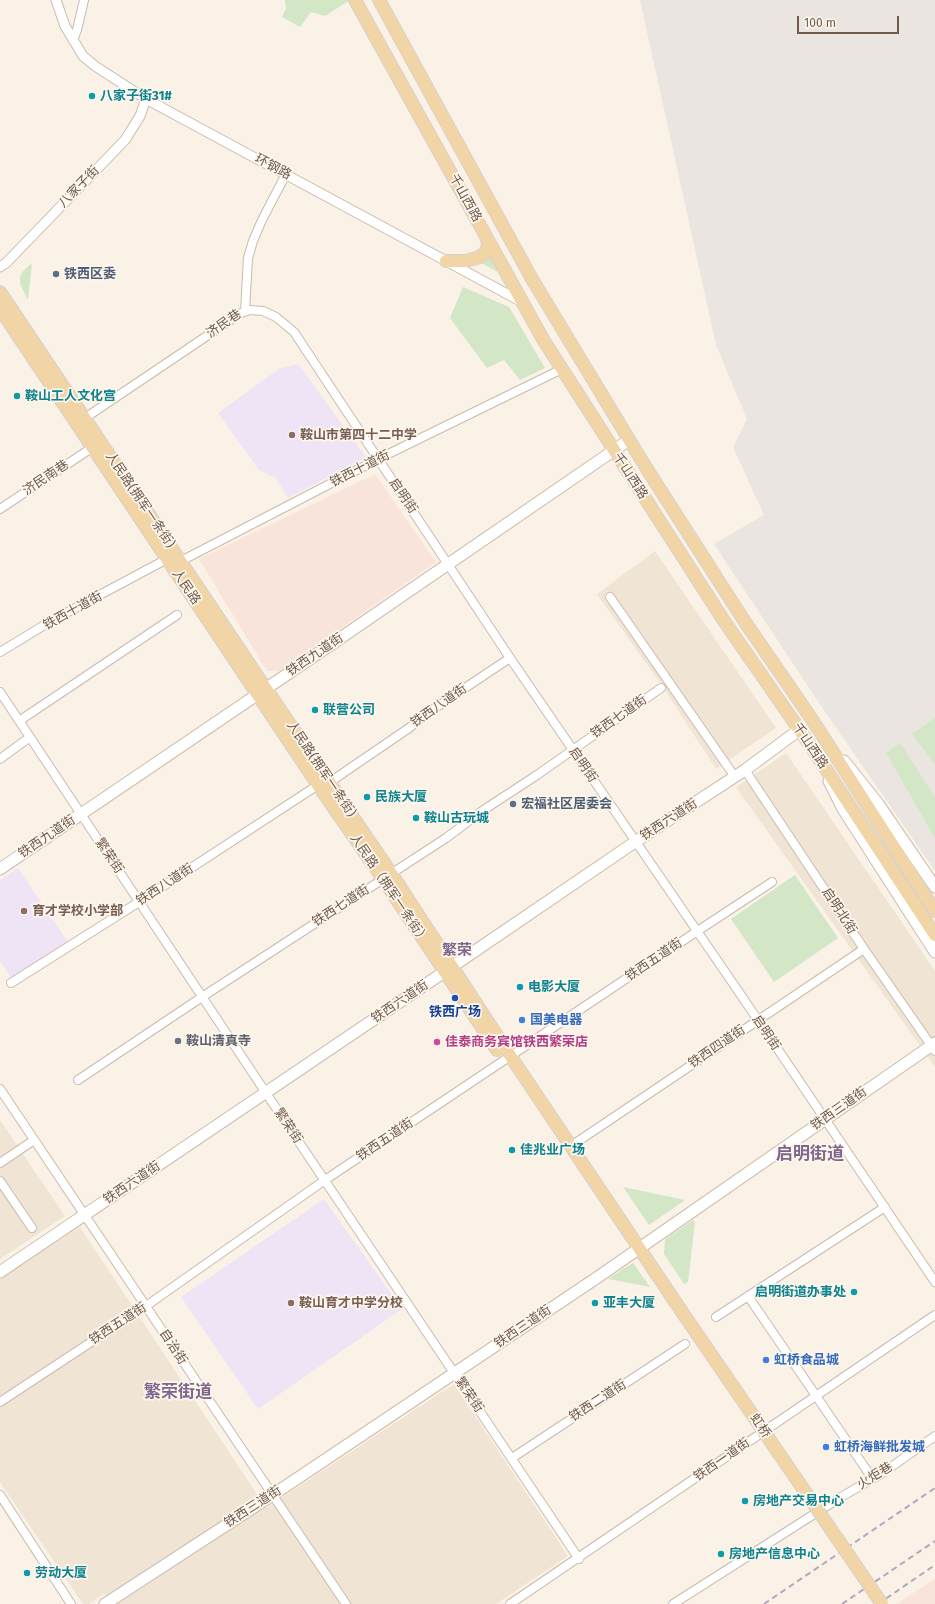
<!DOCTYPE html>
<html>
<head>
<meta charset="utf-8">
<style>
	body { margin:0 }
	#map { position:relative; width:935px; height:1604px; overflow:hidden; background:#faf2e6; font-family:"Fira Sans",sans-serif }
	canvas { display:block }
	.scale { position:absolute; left:797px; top:16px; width:102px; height:18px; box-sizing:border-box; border:2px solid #705a4e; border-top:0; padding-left:5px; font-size:12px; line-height:14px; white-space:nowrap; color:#705a4e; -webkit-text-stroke:3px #fdf6ec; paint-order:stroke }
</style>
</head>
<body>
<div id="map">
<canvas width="935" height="1604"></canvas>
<div class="scale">100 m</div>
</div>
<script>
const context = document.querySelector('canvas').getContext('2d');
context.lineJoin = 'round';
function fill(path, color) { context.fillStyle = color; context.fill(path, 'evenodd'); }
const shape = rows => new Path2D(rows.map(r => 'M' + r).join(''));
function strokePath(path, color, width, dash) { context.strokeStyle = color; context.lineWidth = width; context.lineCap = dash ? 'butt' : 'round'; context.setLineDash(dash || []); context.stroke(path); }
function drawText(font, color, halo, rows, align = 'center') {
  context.font = font + ' "Fira Sans","Noto Sans SC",sans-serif'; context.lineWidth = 3.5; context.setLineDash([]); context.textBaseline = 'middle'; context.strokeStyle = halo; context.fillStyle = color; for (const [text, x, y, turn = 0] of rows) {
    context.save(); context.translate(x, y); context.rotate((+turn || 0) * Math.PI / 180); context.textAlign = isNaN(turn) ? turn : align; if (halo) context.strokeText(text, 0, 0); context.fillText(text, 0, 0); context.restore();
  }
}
const residential = shape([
	[655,551,776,728,716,769,663,687,597,594],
	[786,753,935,971,935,1067,736,787],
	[0,1120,65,1216,0,1259],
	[80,1227,266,1508,454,1384,568,1556,496,1604,111,1604,104,1594,89,1604,83,1604,0,1482,0,1279]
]);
const commercial = shape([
	[375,474,436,562,280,671,267,671,199,559],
	[935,1579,935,1604,896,1604]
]);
const industrial = shape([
	[640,0,935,0,935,871,817,700,714,544,764,515,733,447,747,419,716,345]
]);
const education = shape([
	[298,364,366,457,288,498,276,478,259,470,218,413,279,369],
	[18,868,68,942,12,979,0,961,0,880],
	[324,1199,402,1309,258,1409,181,1297]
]);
const green = shape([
	[285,0,350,0,325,16,311,12,300,27,282,17,286,9],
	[488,253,500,273,479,262],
	[32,263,28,300,20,284,20,277,23,271],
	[463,287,509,307,545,368,520,380,504,360,487,368,450,318],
	[935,718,935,764,912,734],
	[900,743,935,797,935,838,886,753],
	[795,875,838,938,774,982,731,919],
	[623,1187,685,1200,649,1225],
	[693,1220,695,1222,688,1282,684,1284,664,1254,665,1239],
	[633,1263,650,1287,608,1279,623,1269]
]);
const minor = shape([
	[73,40,77,30,84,0],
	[245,311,248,258,253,241,262,220,286,174],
	[85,418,241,313,250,310,263,311,276,317,294,332,510,658,758,1020,935,1282],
	[0,509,93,447],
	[181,561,378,459,562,369],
	[610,597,735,777],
	[0,652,51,621,167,559],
	[0,692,266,1093,579,1559],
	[19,721,177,615],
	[0,759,30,737],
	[745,770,864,949,935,1051],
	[330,782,409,728,429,712,510,658],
	[11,983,139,902,318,785],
	[78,1080,202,997,446,838,482,811,537,775,661,688],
	[0,1089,346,1604],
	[571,1146,864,949],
	[0,1163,34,1140],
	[0,1181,32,1228],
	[748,1296,872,1478],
	[716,1317,885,1207],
	[0,1402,146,1306,325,1180,696,932,772,882],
	[512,1458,685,1344],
	[0,1495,71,1604],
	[510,1604,935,1315],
	[673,1604,841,1497,881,1474,935,1436]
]);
const tertiary = shape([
	[56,0,65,26,83,56,95,66,146,99,522,302],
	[0,267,6,263,125,140,140,116,146,99]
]);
const secondary = shape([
	[844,761,879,805,935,887],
	[829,781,843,809,935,952],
	[0,869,323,650,629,440],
	[0,1272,453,966,635,842,745,770,799,730],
	[105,1604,274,1494,595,1279,935,1043]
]);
const primary = shape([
	[355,0,544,341,724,621,810,745,935,935],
	[379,0,532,279,645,466,743,619,813,721,935,911],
	[446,261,465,261,477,258,484,254,488,247,487,239],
	[0,292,266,689,391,873,511,1057,680,1309],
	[0,309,318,785,383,879,497,1050]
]);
const rail = shape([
	[764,1604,935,1488],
	[842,1604,935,1541],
	[878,1604,935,1565]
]);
const primaryBridge = shape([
	[680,1309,882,1604]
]);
const markers = [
	[92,96,4,"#0f9aa8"],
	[56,274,4,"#5c6f8a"],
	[17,396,4,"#0f9aa8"],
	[292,435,4,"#8d6e63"],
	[315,710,4,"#0f9aa8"],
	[367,797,4,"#0f9aa8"],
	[513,804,4,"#5c6f8a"],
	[416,818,4,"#0f9aa8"],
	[24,911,4,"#8d6e63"],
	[520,987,4,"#0f9aa8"],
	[455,998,4,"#1a4fb4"],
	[522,1020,4,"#3f7fe0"],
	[178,1041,4,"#6b7280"],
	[437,1042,4,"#d1479c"],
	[512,1150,4,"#0f9aa8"],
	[854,1292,4,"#0f9aa8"],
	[291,1303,4,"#8d6e63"],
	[595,1303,4,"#0f9aa8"],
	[766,1360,4,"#3f7fe0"],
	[826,1447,4,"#3f7fe0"],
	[745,1501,4,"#0f9aa8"],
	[721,1554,4,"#0f9aa8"],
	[27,1573,4,"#0f9aa8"]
];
const cultureNames = [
	["八家子街31#",100,96],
	["鞍山工人文化宫",25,396],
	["联营公司",323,710],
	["民族大厦",375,797],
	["鞍山古玩城",424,818],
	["电影大厦",528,987],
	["佳兆业广场",520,1150],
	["启明街道办事处",846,1292,"right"],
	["亚丰大厦",603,1303],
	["房地产交易中心",753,1501],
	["房地产信息中心",729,1554],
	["劳动大厦",35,1573]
];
const streetNames = [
	["环钢路",273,167,28],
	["八家子街",79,187,-46],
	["千山西路",465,198,61],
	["济民巷",224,324,-35],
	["铁西十道街",360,469,-27],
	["千山西路",630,476,57],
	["济民南巷",46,478,-34],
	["启明街",403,496,56],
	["人民路(拥军一条街)",140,500,56],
	["人民路",186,587,56],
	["铁西十道街",73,611,-29],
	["铁西九道街",315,655,-34],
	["铁西八道街",439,706,-35],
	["铁西七道街",619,717,-35],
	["千山西路",810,746,56],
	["启明街",583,765,56],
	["人民路(拥军一条街)",321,769,56],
	["铁西六道街",669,820,-33],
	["铁西九道街",47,837,-34],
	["繁荣街",109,856,56],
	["铁西八道街",165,885,-33],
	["人民路（拥军一条街）",389,889,56],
	["铁西七道街",341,906,-33],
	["启明北街",839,911,57],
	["铁西五道街",654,960,-34],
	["铁西六道街",400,1002,-34],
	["启明街",766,1033,56],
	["铁西四道街",717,1047,-34],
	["铁西三道街",839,1109,-35],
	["繁荣街",288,1126,56],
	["铁西五道街",385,1140,-34],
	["铁西六道街",132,1183,-34],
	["铁西五道街",118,1324,-33],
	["铁西三道街",523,1327,-34],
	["自治街",173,1347,57],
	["繁荣街",469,1395,56],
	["铁西二道街",598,1401,-33],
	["虹桥",760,1426,56],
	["铁西一道街",722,1460,-35],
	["火炬巷",875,1476,-32],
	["铁西三道街",253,1507,-33]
];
const serviceNames = [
	["铁西区委",64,274],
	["宏福社区居委会",521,804]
];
const educationNames = [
	["鞍山市第四十二中学",300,435],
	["育才学校小学部",32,911],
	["鞍山育才中学分校",299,1303]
];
const transitNames = [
	["铁西广场",455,1012]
];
const shopNames = [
	["国美电器",530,1020],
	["虹桥食品城",774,1360],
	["虹桥海鲜批发城",834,1447]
];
const worshipNames = [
	["鞍山清真寺",186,1041]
];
const hotelNames = [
	["佳泰商务宾馆铁西繁荣店",445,1042]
];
const quarterNames = [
	["繁荣",457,951]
];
const districtNames = [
	["启明街道",810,1154],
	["繁荣街道",178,1392]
];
fill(residential, '#f0e4d5');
fill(commercial, '#f9e4db');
fill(industrial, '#eae5e0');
fill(education, '#efe3f6');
fill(green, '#d3e6c6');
strokePath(minor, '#cabaae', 10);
strokePath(tertiary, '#cabaae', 11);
strokePath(secondary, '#cebcae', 13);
strokePath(primary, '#d7d1cd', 14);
strokePath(minor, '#fff', 8);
strokePath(tertiary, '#fff', 9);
strokePath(secondary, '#fff', 11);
strokePath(primary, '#f1d5a6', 12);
strokePath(rail, '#b5a6c2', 2, [6, 4]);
strokePath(primaryBridge, '#d7d1cd', 14, []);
strokePath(primaryBridge, '#f1d5a6', 12);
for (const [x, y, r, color] of markers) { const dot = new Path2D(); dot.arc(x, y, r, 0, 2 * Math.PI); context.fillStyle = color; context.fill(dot); strokePath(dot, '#fdf6ec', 1.5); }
drawText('bold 13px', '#0d838f', '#fdf6ec', cultureNames, 'left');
drawText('13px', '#705a4e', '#fdf6ec', streetNames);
drawText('bold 13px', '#4e5e75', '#fdf6ec', serviceNames, 'left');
drawText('bold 13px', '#785e54', '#fdf6ec', educationNames, 'left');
drawText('bold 13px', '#164399', '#fdf6ec', transitNames);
drawText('bold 13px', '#366cbe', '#fdf6ec', shopNames, 'left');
drawText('bold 13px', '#5b616d', '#fdf6ec', worshipNames, 'left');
drawText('bold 13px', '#b23c85', '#fdf6ec', hotelNames, 'left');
drawText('bold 15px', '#7f668c', '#fdf6ec', quarterNames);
drawText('bold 17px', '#7f668c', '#fdf6ec', districtNames);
</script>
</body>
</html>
